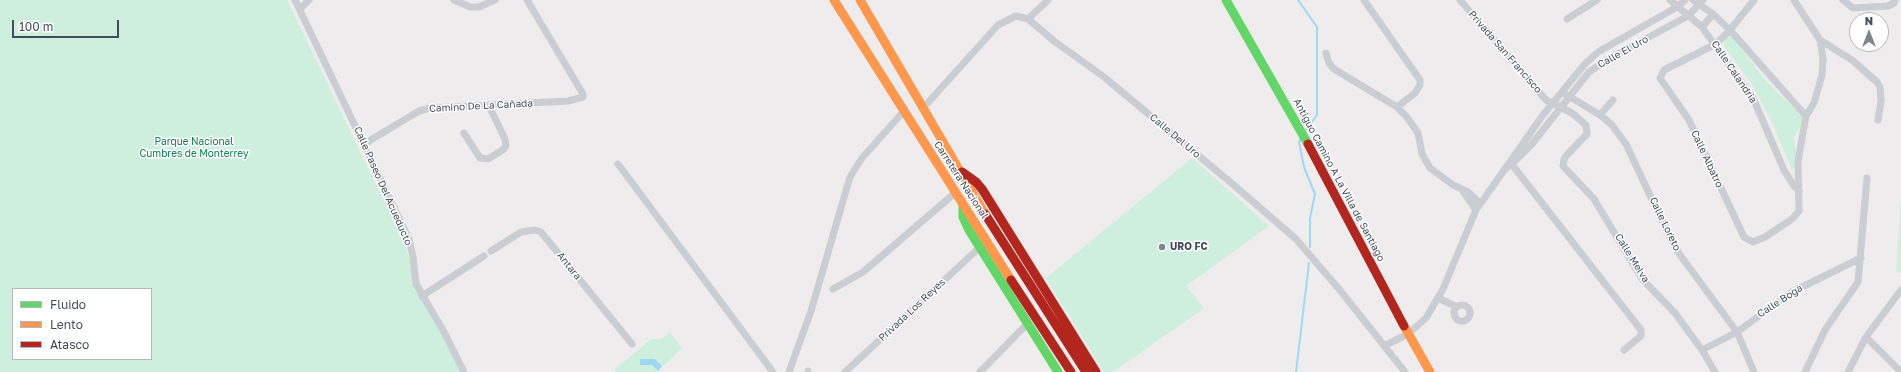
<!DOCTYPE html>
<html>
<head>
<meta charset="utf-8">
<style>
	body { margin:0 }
	#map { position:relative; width:1901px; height:372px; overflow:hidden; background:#eeecec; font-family:"Golos Text",sans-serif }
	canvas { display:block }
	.legend { position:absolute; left:12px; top:288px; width:140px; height:72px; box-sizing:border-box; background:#fff; border:1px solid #b3b8bd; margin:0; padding:5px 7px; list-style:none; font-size:12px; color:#424d5a }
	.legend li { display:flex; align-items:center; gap:8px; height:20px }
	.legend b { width:20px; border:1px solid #b3b8bd }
	.north { position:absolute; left:1849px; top:12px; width:40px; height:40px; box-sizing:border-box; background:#fff; border:1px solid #b3b8bd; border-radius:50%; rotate:0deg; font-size:11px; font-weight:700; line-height:16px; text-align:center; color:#424d5a }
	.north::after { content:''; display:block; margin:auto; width:14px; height:18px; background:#7e858d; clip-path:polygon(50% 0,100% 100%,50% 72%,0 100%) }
	.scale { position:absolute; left:12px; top:20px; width:107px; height:18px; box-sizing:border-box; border:2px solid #424d5a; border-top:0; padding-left:5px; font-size:12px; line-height:14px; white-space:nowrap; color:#424d5a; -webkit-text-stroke:3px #fff; paint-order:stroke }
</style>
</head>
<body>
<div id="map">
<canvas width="1901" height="372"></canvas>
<ul class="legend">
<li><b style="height:5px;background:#63d668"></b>Fluido</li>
<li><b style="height:5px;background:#ff974d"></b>Lento</li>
<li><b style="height:5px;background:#b3261e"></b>Atasco</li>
</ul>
<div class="north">N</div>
<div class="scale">100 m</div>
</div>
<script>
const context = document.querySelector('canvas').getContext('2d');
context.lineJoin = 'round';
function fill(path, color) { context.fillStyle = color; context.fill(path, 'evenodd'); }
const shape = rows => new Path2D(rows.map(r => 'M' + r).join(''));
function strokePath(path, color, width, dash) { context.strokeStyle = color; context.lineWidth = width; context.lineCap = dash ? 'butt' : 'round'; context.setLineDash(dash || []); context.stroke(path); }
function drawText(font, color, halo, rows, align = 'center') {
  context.font = font + ' "Golos Text",sans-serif'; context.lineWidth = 3; context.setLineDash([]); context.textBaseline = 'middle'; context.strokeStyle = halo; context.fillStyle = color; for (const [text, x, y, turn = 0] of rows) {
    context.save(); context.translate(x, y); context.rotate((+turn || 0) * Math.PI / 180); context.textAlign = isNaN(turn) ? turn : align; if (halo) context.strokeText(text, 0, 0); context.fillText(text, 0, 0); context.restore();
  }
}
const green = shape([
	[0,0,287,0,394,222,460,372,0,372],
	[13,289,151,289,151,359,13,359],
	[1730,36,1734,38,1763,78,1803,117,1798,131,1794,136,1796,156,1795,166,1792,170,1772,122,1753,86,1725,47,1724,43,1726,38],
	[1192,158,1269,226,1186,286,1204,308,1113,372,1104,372,1046,278],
	[1901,198,1901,273,1896,271],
	[670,332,682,348,657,372,616,372,614,370,651,339,662,339]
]);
const water = shape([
	[640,359,655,359,662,366,658,371,652,365,640,365]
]);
const stream = shape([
	[1298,0,1317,27,1317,115,1305,131],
	[1301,138,1299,142,1304,167,1315,194,1310,218,1310,247],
	[1296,372,1309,263]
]);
const street = shape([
	[295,0,409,239,413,257,416,284,444,332,464,372],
	[454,0,470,7,479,7,495,0],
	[1364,0,1420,80,1420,85,1415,93,1397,107],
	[1460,0,1546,100,1572,113,1586,125,1587,134,1566,156,1564,159,1563,166,1594,199,1642,279,1675,313,1702,350,1715,372],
	[1670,0,1702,27,1753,98,1784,170,1794,186,1799,191],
	[1693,0,1713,14,1730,30,1806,116],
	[1754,0,1730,30,1716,44,1664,70,1660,78,1689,120,1744,237,1753,242,1765,237,1792,219,1799,211,1798,161,1806,116,1814,103,1822,75,1823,59,1820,40],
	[1794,0,1820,40,1852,60,1877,82,1880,87,1881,101,1878,120],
	[1843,0,1853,8,1888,6,1894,3,1895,0],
	[300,9,309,0],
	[1028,19,1048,0],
	[1567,19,1597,0],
	[1702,27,1713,14],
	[1326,53,1329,63,1334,69,1397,107,1406,116,1418,133,1422,154,1430,168,1453,185,1468,192,1480,203],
	[1562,92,1600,115,1611,124,1626,144,1670,238,1680,255,1737,332,1754,372],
	[924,107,998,25,1016,16,1028,19,1054,41,1104,77,1229,181,1296,239,1339,289,1405,372],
	[1600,115,1613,100],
	[464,133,480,158,488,159,504,149,506,146,505,139,489,106],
	[364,144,419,111,430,108,568,101,583,97,583,94,527,0],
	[1510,162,1641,330,1641,336,1624,350],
	[618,164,773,372],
	[1505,169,1512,164,1531,145,1589,72,1608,59,1688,16,1703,0],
	[1462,190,1476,210],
	[491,251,521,232,535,230,541,232,632,344],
	[833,289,863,272,955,193],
	[422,296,484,256],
	[1438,298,1457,307],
	'1454 313a8 8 0 1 1 16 0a8 8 0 1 1-16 0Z',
	[1866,337,1901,372],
	[1384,346,1408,334,1426,318,1443,289,1476,210,1543,115,1584,65,1598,52,1677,7,1685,0],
	[1702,350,1737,332,1792,292,1861,258],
	[808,371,808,372],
	[789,372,811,311,850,177,862,158,904,111],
	[845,372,979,248],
	[980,372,1027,324],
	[1805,372,1825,330,1858,282,1867,178],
	[1848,372,1866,337,1901,290]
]);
const fast = shape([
	[1226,0,1308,144],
	[963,206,963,217,969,230,1058,372]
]);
const slow = shape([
	[834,0,1011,280],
	[860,0,985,214],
	[1404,326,1430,372]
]);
const jam = shape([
	[1308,144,1404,326],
	[962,172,976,182,982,189,1096,372],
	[985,214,1086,372],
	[1011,280,1071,372]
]);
const markers = [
	[1162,247,4,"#7e858d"]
];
const streetNames = [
	["Privada San Francisco",1505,52,49],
	["Calle El Uro",1623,52,-29],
	["Calle Calandria",1734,72,56],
	["Camino De La Cañada",481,106,-3],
	["Calle Del Uro",1175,136,40],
	["Calle Albatro",1707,159,65],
	["Carretera Nacional",961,180,57],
	["Antiguo Camino A La Villa de Santiago",1339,180,62],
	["Calle Paseo Del Acueducto",383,186,66],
	["Calle Loreto",1665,224,64],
	["Calle Melva",1632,258,58],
	["Antara",569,266,51],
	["Calle Boga",1780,301,-33],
	["Privada Los Reyes",912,310,-43]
];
const parkNames = [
	["Parque Nacional",194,142],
	["Cumbres de Monterrey",194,154]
];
const poiNames = [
	["URO FC",1170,247]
];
fill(green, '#ceefdd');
fill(water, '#9fd9f1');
strokePath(stream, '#9fd9f1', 2);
strokePath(street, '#cacdd1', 7);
strokePath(fast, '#63d668', 9);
strokePath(slow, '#ff974d', 9);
strokePath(jam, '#b3261e', 9);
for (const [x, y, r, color] of markers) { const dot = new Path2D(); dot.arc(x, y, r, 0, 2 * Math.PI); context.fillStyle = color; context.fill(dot); strokePath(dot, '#fff', 1.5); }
drawText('10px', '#424d5a', '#fff', streetNames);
drawText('10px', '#0f8050', '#fff', parkNames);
drawText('bold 10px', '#424d5a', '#fff', poiNames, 'left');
</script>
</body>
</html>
